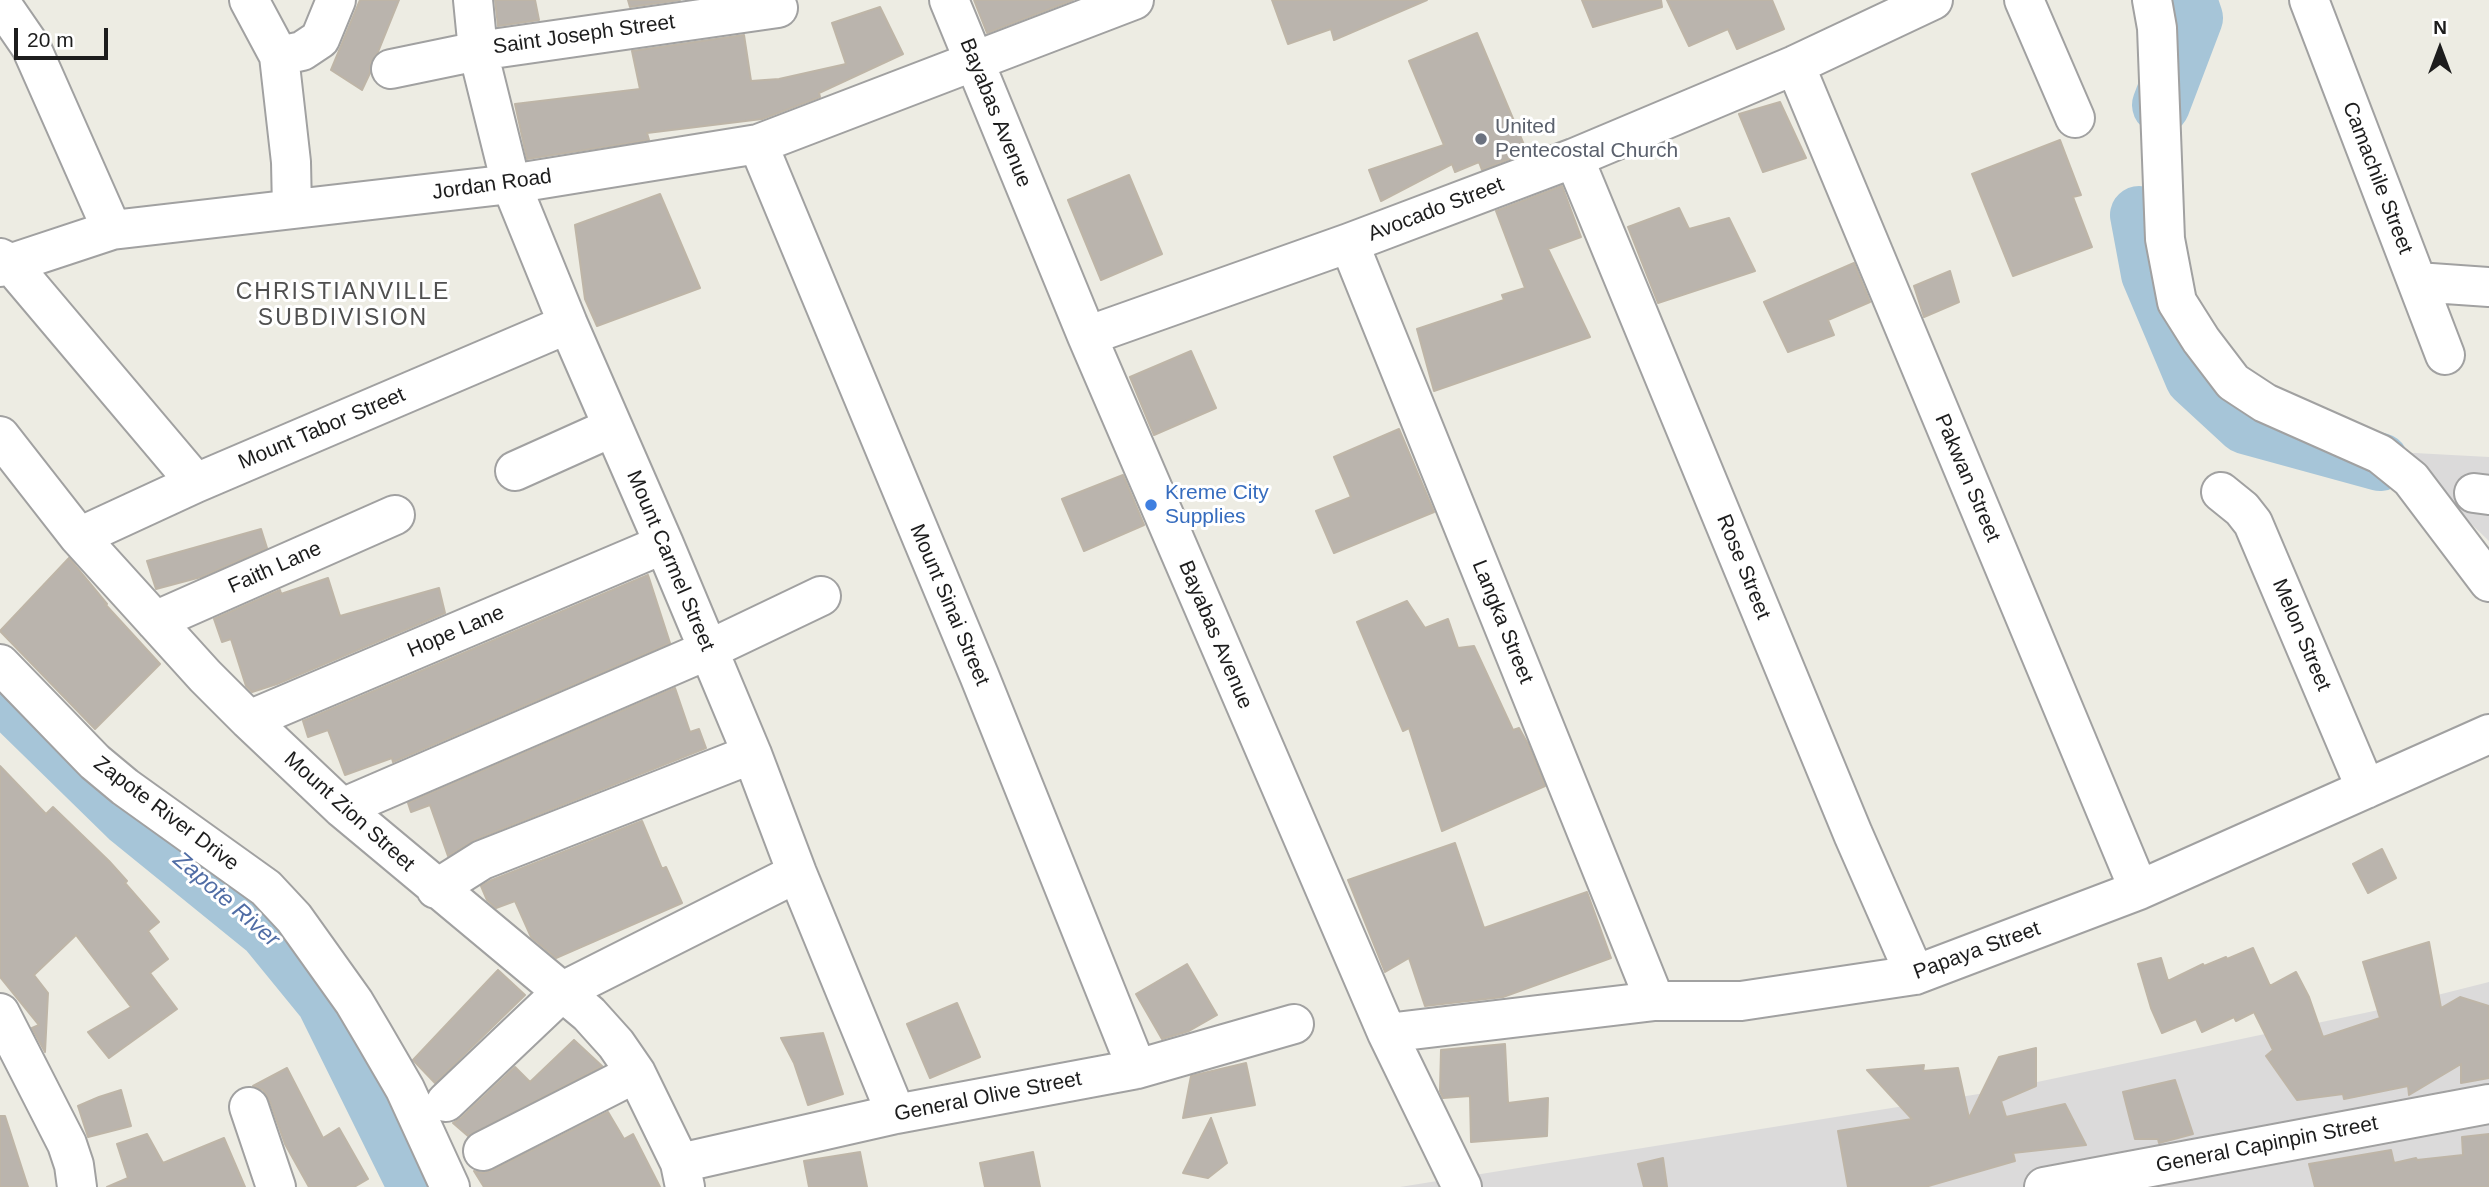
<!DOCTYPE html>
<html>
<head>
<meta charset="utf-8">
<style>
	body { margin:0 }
	#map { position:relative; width:2489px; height:1187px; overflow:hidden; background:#edece3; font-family:Helvetica,sans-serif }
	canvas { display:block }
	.north { position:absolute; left:2405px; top:14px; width:70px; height:70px; -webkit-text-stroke:5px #fff; paint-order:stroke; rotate:0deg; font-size:19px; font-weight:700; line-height:28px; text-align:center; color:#1d1d1d }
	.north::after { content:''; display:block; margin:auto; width:24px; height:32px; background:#1d1d1d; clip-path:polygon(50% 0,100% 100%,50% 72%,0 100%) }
	.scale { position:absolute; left:14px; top:28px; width:94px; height:32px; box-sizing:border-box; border:4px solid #1d1d1d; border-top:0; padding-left:9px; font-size:21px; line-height:24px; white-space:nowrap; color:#1d1d1d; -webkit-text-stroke:5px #fff; paint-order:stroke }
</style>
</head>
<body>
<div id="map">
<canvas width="2489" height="1187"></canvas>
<div class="north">N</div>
<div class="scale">20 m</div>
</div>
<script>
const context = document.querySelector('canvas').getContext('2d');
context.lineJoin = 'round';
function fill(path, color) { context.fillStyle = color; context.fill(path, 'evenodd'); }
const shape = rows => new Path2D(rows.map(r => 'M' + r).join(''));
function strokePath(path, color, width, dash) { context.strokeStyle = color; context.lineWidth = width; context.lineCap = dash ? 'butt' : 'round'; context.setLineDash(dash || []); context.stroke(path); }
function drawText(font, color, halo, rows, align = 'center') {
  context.font = font + ' Helvetica,sans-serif'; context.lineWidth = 6; context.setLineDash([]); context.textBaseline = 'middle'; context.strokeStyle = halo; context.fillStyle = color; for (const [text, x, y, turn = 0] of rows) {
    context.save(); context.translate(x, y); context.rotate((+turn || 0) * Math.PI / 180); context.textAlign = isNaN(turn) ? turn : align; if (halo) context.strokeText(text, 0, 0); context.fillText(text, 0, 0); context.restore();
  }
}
const residential = shape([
	[2396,452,2489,457,2489,541],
	[2489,982,2489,1187,1400,1187,1985,1093,2374,1011]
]);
const river = shape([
	[2161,105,2194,18,2188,0],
	[2139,215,2150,274,2194,378,2245,425,2380,462],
	[0,692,129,818,267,930,325,1001,417,1187]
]);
const building = shape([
	[360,0,399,0,378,52,371,62,370,73,362,90,331,70,360,0],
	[495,0,535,0,539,20,498,26,495,0],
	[628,0,680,0,630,7,628,0],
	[974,0,1073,0,987,33,974,0],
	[1272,0,1427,0,1334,40,1331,29,1288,44,1272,0],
	[1582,0,1661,0,1662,7,1593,27,1582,0],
	[1667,0,1772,0,1784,29,1737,49,1728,29,1689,46,1667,0],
	[880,7,903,54,819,93,820,97,762,119,647,133,649,140,527,159,515,104,640,89,632,51,744,35,751,81,779,79,846,64,832,23,880,7],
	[1477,33,1527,152,1482,170,1479,162,1455,172,1452,164,1381,201,1369,170,1444,145,1409,61,1477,33],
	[1780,102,1806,158,1763,172,1739,114,1780,102],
	[2060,140,2081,195,2073,197,2092,247,2013,276,1972,174,2060,140],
	[1129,175,1162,254,1101,280,1068,200,1129,175],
	[1562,186,1581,237,1548,249,1590,337,1434,391,1417,329,1504,300,1502,295,1525,288,1496,211,1562,186],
	[660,194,700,288,597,326,585,299,575,225,660,194],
	[1679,208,1689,229,1729,218,1755,271,1658,303,1628,227,1679,208],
	[1854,263,1870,302,1828,320,1834,335,1788,352,1764,302,1854,263],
	[1950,271,1959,302,1924,317,1914,286,1950,271],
	[1191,351,1216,408,1154,435,1130,377,1191,351],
	[1399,429,1434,512,1334,553,1316,511,1351,497,1334,457,1399,429],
	[1123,475,1144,525,1084,551,1062,499,1123,475],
	[261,529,267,548,201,577,156,589,147,561,261,529],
	[69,558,107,604,105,604,160,664,95,729,0,631,69,558],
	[648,575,670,643,393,762,392,758,345,775,328,730,308,737,303,721,648,575],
	[328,578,340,616,439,588,445,613,277,684,252,692,246,686,231,639,222,642,214,619,280,590,281,594,328,578],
	[1407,601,1425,628,1448,619,1458,648,1474,646,1513,730,1519,728,1528,744,1545,786,1442,831,1409,728,1403,731,1357,622,1407,601],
	[675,688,690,732,699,729,706,748,474,840,448,856,430,805,411,812,408,803,675,688],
	[0,766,46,814,53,807,109,861,127,881,125,883,159,922,148,931,168,959,150,973,177,1009,109,1058,88,1032,131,1007,76,935,34,975,48,993,45,1052,32,1028,39,1025,0,977,0,766],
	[642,821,662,869,666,867,682,903,556,958,531,937,515,901,496,908,487,900,481,886,492,880,642,821],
	[1455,843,1484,928,1587,892,1611,958,1503,997,1425,1006,1409,958,1385,972,1348,880,1455,843],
	[2382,849,2396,878,2368,893,2353,864,2382,849],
	[2429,942,2441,1008,2460,997,2489,1006,2489,1078,2461,1083,2461,1064,2409,1095,2408,1086,2344,1099,2343,1094,2297,1100,2266,1056,2273,1050,2254,1012,2236,1021,2234,1017,2202,1032,2196,1019,2162,1033,2151,1008,2138,964,2161,958,2168,981,2203,964,2204,966,2226,957,2227,959,2253,948,2270,986,2296,972,2309,997,2323,1037,2380,1018,2363,962,2429,942],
	[1187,964,1217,1015,1189,1031,1162,1039,1136,994,1187,964],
	[498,970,525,995,435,1083,413,1060,498,970],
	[957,1003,980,1057,930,1078,907,1024,957,1003],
	[823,1033,843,1094,808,1105,794,1063,781,1038,823,1033],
	[574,1040,602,1066,468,1136,453,1123,461,1118,515,1067,530,1082,574,1040],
	[1505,1044,1508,1103,1548,1098,1547,1136,1471,1142,1470,1096,1443,1098,1440,1091,1441,1050,1505,1044],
	[2036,1048,2036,1086,2001,1101,2006,1117,2065,1104,2086,1145,2013,1153,2015,1161,1925,1187,1848,1187,1838,1131,1912,1119,1867,1070,1924,1065,1923,1071,1958,1068,1969,1118,1999,1057,2036,1048],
	[1246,1063,1255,1105,1183,1118,1191,1076,1246,1063],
	[287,1068,323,1138,339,1128,368,1179,354,1187,309,1187,285,1144,269,1099,263,1090,253,1086,287,1068],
	[2175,1080,2193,1134,2159,1143,2158,1139,2135,1139,2123,1092,2175,1080],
	[121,1090,131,1126,88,1137,78,1106,99,1097,121,1090],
	[608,1112,624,1139,633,1134,660,1187,484,1187,474,1171,483,1173,493,1170,608,1112],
	[0,1116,5,1116,28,1187,0,1187,0,1116],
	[1211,1118,1227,1163,1208,1178,1183,1173,1211,1118],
	[147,1134,163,1163,224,1138,245,1187,107,1187,128,1178,117,1144,147,1134],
	[2489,1134,2489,1187,2315,1187,2309,1164,2391,1150,2394,1163,2416,1158,2417,1160,2463,1155,2462,1137,2489,1134],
	[860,1152,867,1187,809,1187,804,1161,860,1152],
	[1033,1152,1040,1187,985,1187,980,1163,1033,1152],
	[1663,1158,1667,1187,1644,1187,1638,1164,1663,1158]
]);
const minor = shape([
	[249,0,279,56,291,162,292,209],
	[473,0,478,51,511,184,568,324,664,544,752,754,797,873,896,1114],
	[949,0,1087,336,1387,1033,1462,1187],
	[2024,0,2075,118],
	[2152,0,2157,28,2165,239,2177,302,2201,340,2233,382,2265,403,2380,454,2411,479,2489,582],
	[2309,0,2445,355],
	[0,2,31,47,112,230],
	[279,56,302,51,320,39,336,0],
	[1795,65,2139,890],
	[391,69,478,51,778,8],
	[758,144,979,675,1137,1069],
	[1574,158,1853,834,1915,975],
	[1349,243,1655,1001],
	[0,258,10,263,196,483],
	[0,267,112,230,511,184,758,144,1134,0],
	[2417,282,2489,287],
	[1087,336,1349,243,1574,158,1795,65,1933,0],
	[0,436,79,537,205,676,249,720,342,808,589,1014,616,1044,636,1073,680,1163,685,1187],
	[515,471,613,427],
	[2221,492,2242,509,2253,523,2366,789],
	[2474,493,2489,495],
	[79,537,196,483,568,324],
	[155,621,395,515],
	[0,664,95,762,125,787,266,888,294,918,354,1002,373,1034,405,1089,450,1187],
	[249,720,664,544],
	[342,808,708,650,821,596],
	[436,889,482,860,752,754],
	[0,1013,67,1144,74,1165,77,1187],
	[1387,1033,1655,1001,1741,1001,1915,975,2139,890,2489,734],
	[446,1102,563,991,797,873],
	[249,1107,276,1187],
	[483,1151,636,1073],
	[680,1163,896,1114,1137,1069,1294,1024],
	[2044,1187,2489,1104]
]);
const markers = [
	[1481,139,7,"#6b7280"],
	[1151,505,7,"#3f7fe0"]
];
const streetNames = [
	["Saint Joseph Street",584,35,-8],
	["Bayabas Avenue",995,113,68],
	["Camachile Street",2377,178,69],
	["Jordan Road",492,185,-8],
	["Avocado Street",1436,210,-21],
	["Mount Tabor Street",322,429,-23],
	["Pakwan Street",1967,478,67],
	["Mount Carmel Street",670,561,67],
	["Rose Street",1743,567,68],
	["Faith Lane",275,568,-24],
	["Mount Sinai Street",949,605,67],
	["Langka Street",1502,622,68],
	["Hope Lane",456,632,-23],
	["Bayabas Avenue",1215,635,67],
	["Melon Street",2301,635,67],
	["Mount Zion Street",349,812,42],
	["Zapote River Drive",166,814,37],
	["Papaya Street",1977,951,-20],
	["General Olive Street",988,1097,-11],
	["General Capinpin Street",2267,1145,-11]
];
const worshipNames = [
	["United",1495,127],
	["Pentecostal Church",1495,151]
];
const shopNames = [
	["Kreme City",1165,493],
	["Supplies",1165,517]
];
const neighbourhoodNames = [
	["CHRISTIANVILLE",343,293],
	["SUBDIVISION",343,319]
];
const waterNames = [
	["Zapote River",226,900,41]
];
fill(residential, '#dbdada');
strokePath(river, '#a6c5d8', 58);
fill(building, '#bab4ad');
strokePath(building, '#beb5a7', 2);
strokePath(minor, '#a1a1a1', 42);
strokePath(minor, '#fff', 38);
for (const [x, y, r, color] of markers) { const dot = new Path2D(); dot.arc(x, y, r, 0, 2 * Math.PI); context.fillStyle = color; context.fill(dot); strokePath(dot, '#fff', 2.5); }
drawText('21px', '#1d1d1d', '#fff', streetNames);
drawText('21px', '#5b616d', '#fff', worshipNames, 'left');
drawText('21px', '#366cbe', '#fff', shopNames, 'left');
context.letterSpacing = '2px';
drawText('23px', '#505050', '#fff', neighbourhoodNames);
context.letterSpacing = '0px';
drawText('italic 23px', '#506da5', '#fff', waterNames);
</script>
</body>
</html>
